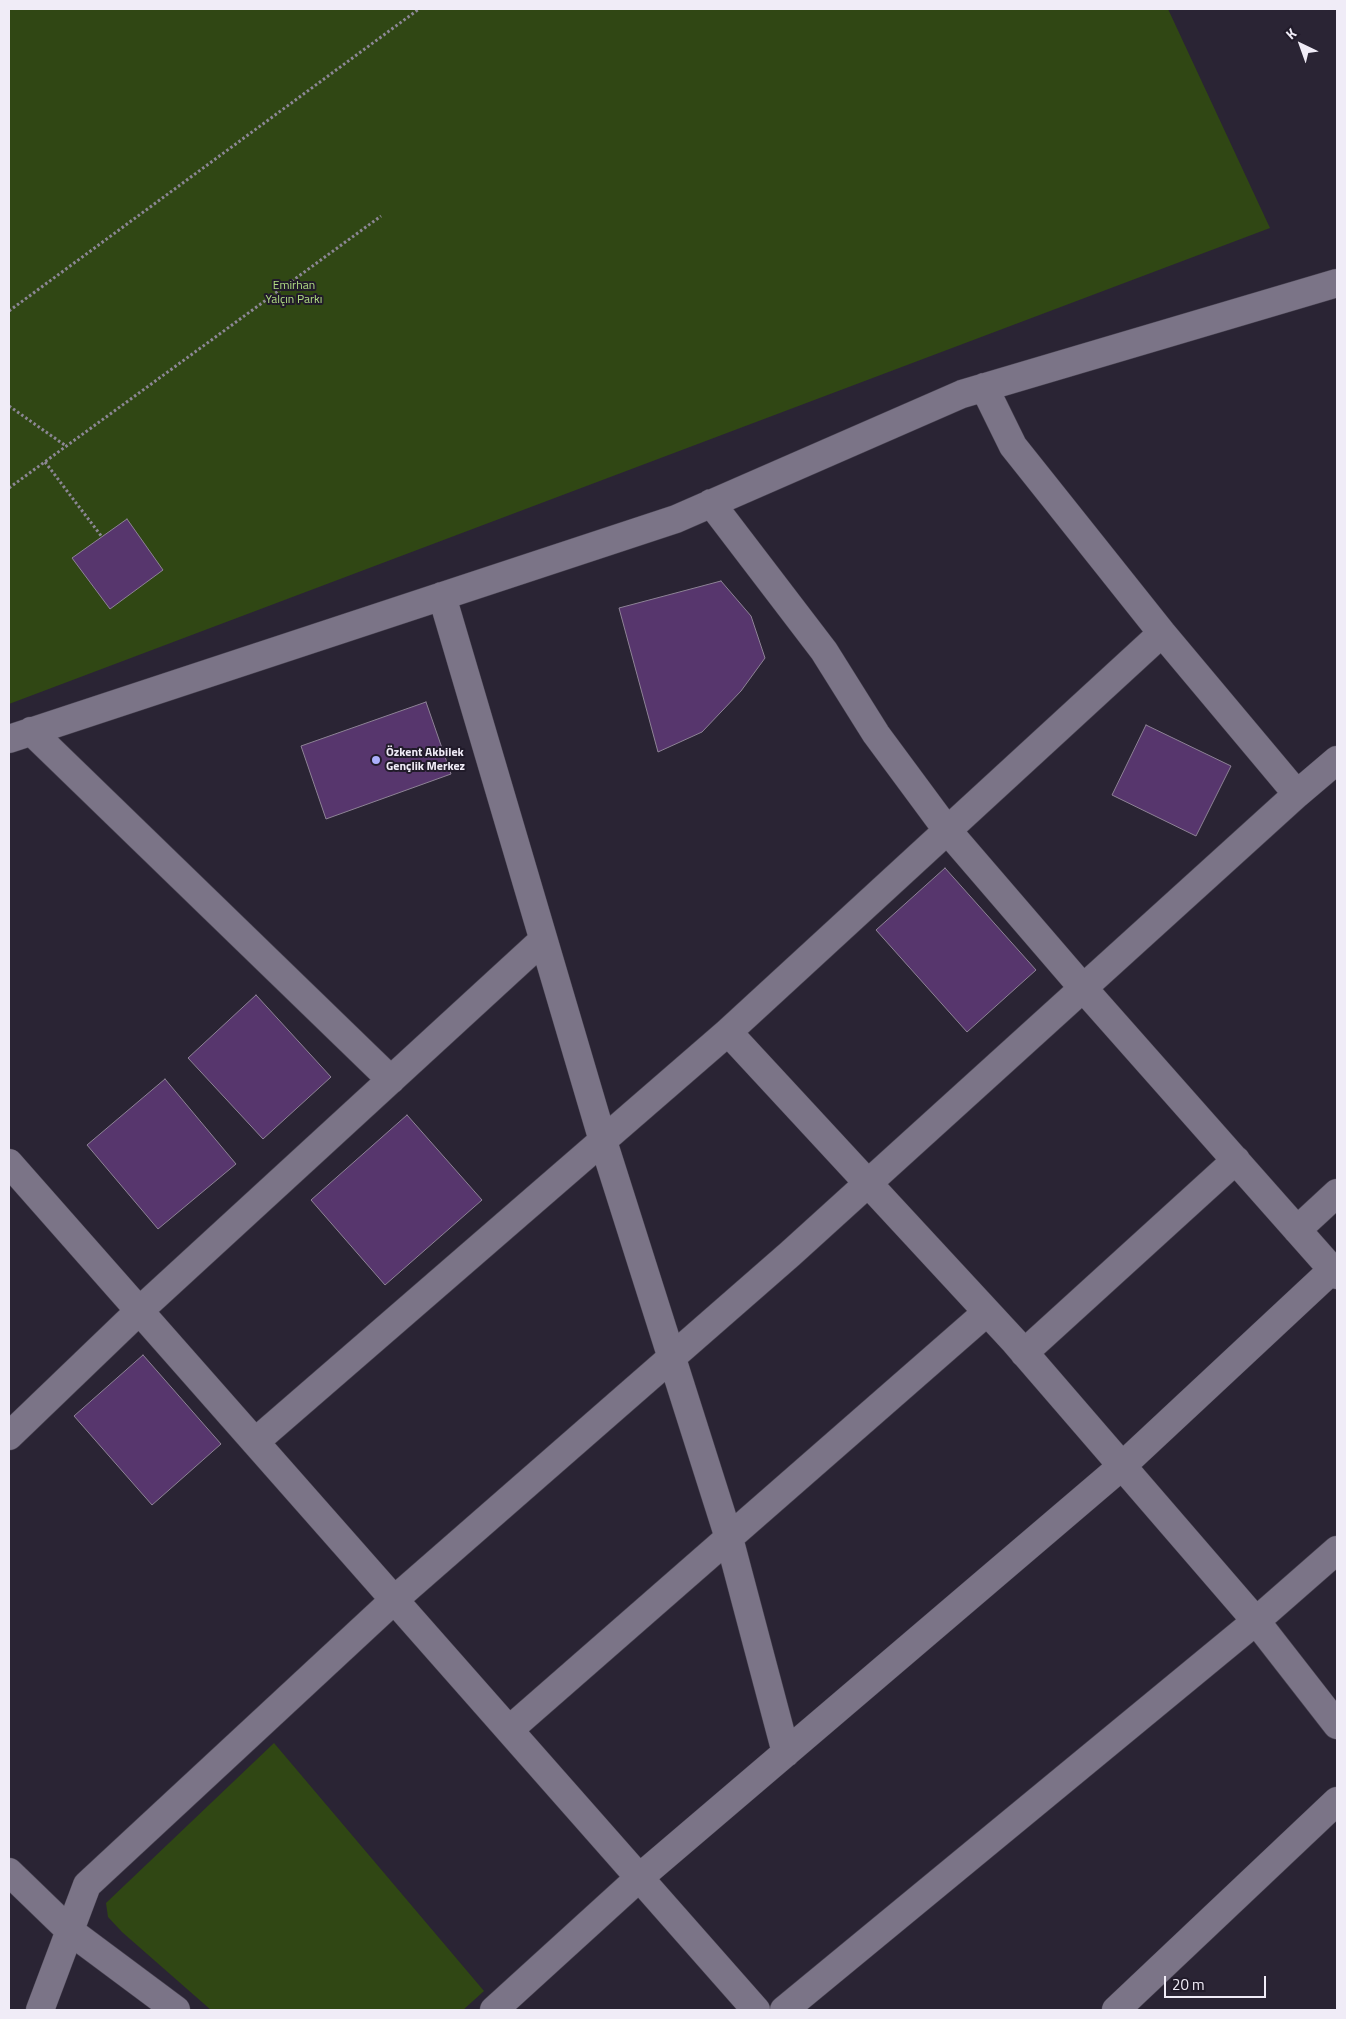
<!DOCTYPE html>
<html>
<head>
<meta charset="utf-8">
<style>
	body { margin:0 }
	#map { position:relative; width:1346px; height:2019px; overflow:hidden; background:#2a2434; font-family:"Titillium Web",sans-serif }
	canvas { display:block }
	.frame { position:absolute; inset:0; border:10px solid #f0ecf7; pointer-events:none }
	.north { position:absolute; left:1276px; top:20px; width:50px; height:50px; -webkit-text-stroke:4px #211b2a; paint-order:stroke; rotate:318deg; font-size:14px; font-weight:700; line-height:20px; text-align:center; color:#f0ecf7 }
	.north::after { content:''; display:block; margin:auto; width:18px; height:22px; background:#f0ecf7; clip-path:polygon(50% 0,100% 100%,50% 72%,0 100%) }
	.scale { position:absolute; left:1164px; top:1976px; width:102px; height:22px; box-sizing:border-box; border:2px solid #f0ecf7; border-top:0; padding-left:6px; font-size:15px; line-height:18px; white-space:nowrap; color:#f0ecf7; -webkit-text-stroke:4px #211b2a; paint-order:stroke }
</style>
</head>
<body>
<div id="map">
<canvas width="1346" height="2019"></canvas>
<div class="frame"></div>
<div class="north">K</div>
<div class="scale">20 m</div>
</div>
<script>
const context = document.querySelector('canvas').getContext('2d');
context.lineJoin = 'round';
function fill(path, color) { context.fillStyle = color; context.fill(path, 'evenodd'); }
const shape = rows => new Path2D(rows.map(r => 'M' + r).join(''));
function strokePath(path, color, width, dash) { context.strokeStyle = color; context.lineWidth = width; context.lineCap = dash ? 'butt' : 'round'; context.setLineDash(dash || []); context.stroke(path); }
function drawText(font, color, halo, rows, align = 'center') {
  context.font = font + ' "Titillium Web",sans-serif'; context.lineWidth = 4; context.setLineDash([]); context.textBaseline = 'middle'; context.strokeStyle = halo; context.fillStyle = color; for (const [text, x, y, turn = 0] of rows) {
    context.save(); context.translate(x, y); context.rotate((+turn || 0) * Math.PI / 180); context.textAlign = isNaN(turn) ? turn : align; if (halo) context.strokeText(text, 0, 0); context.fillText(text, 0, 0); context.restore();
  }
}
const green = shape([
	[9,9,1168,9,1270,228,9,704],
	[274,1743,484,1991,463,2010,211,2010,122,1932,108,1917,106,1903]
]);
const building = shape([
	[127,519,163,570,110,609,72,558,127,519],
	[721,581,751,616,765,658,741,691,702,732,658,752,619,608,721,581],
	[426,702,451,774,326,819,301,746,426,702],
	[1146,725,1231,766,1196,836,1112,795,1146,725],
	[945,868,1036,970,967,1032,876,930,945,868],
	[256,995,331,1077,263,1139,188,1058,256,995],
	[165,1079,236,1164,158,1229,87,1145,165,1079],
	[407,1115,482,1200,385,1285,311,1200,407,1115],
	[143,1355,221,1444,152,1505,74,1416,143,1355]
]);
const path = shape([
	[9,311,419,9],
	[9,406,66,446],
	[45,462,102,537],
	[9,488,381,216]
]);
const minor = shape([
	[984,387,1013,446,1162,633,1297,794],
	[711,503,824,651,876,734,947,830,1083,988,1337,1275],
	[442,596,603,1141,729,1538,786,1753],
	[31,731,391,1080],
	[9,739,676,519,962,394,1337,283],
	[728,1032,1015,1342,1256,1621,1337,1725],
	[9,1163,756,2010],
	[1297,1230,1337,1193],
	[1024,1353,1236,1160],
	[9,1436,138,1312,543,940],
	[255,1442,728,1032,1162,633],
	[509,1730,987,1312],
	[9,1872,70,1931,176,2010],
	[40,2010,87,1885,394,1600,790,1254,1297,794,1337,760],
	[494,2010,639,1878,1122,1466,1332,1270],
	[784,2010,1256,1621,1337,1550],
	[1116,2010,1337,1801]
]);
const markers = [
	[376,760,5,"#acaffb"]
];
const parkNames = [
	["Emirhan",294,286],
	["Yalçın Parkı",294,300]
];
const poiNames = [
	["Özkent Akbilek",386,753],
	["Gençlik Merkez",386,767]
];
fill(green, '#304714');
fill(building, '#57366d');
strokePath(building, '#8e8396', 1);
strokePath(minor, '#484351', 29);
strokePath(path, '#8c8795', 3, [2.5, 2.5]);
strokePath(minor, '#7b7487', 28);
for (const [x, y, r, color] of markers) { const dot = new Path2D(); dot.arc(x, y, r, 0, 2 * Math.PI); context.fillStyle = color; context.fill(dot); strokePath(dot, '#211b2a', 2); }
drawText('12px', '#b2de84', '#211b2a', parkNames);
drawText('bold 12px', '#f0ecf7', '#211b2a', poiNames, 'left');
</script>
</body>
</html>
